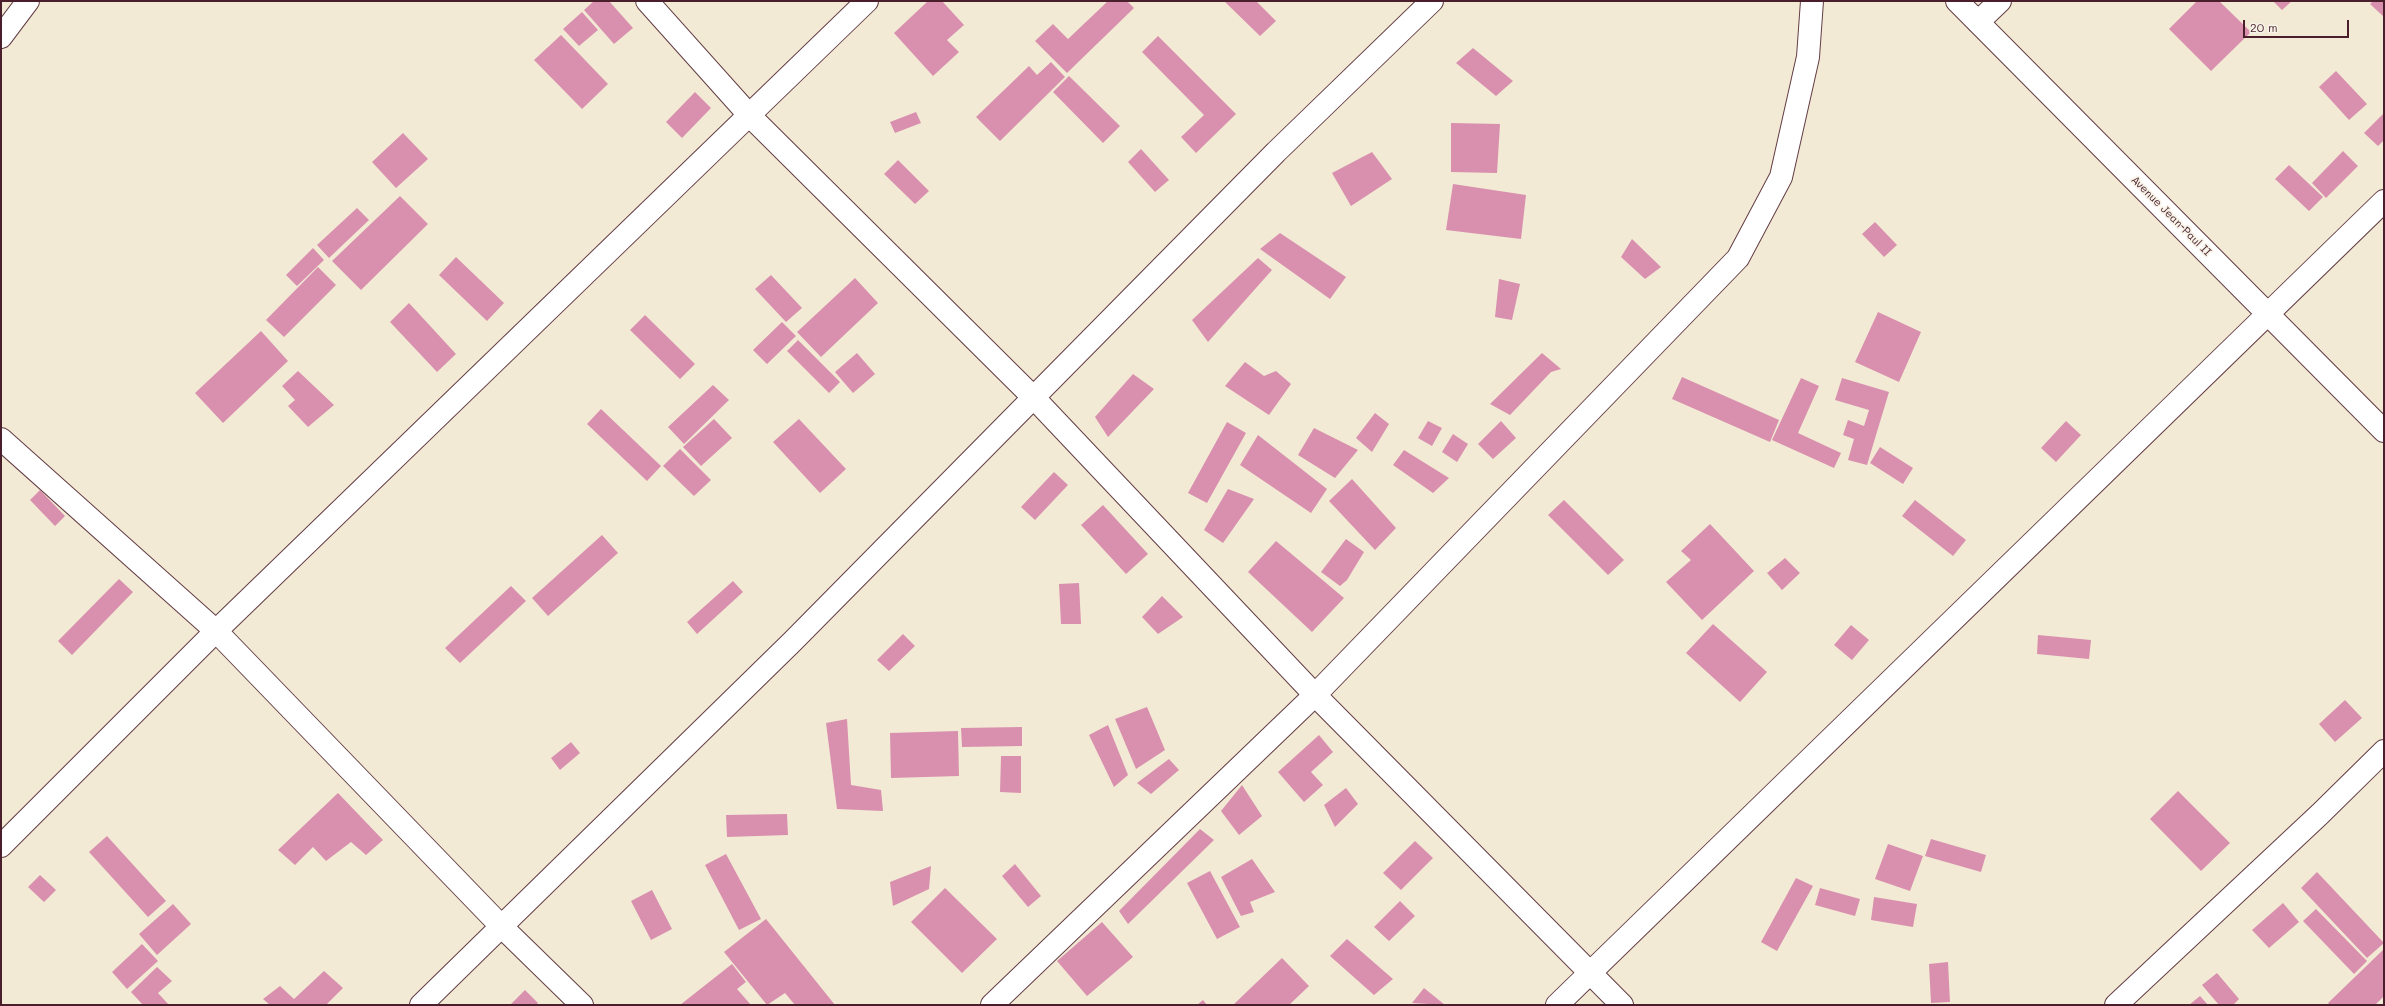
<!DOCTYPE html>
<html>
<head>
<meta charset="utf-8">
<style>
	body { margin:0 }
	#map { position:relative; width:2385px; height:1006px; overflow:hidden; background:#f2ead5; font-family:Mali,sans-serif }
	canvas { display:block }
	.frame { position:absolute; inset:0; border:2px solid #4a1f2b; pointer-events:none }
	.scale { position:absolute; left:2243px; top:20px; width:106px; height:18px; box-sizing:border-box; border:2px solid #4a1f2b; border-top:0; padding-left:5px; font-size:12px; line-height:14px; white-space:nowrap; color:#4a1f2b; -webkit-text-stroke:3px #f7f3e8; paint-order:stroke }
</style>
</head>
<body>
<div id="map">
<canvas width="2385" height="1006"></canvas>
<div class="frame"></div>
<div class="scale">20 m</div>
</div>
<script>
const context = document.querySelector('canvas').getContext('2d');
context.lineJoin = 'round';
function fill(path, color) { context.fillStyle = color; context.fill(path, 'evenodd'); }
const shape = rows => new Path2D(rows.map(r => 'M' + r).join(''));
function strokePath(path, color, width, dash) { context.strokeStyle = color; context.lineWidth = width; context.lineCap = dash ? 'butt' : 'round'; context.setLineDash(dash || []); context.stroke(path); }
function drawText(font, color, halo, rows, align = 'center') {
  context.font = font + ' Mali,sans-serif'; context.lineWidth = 3.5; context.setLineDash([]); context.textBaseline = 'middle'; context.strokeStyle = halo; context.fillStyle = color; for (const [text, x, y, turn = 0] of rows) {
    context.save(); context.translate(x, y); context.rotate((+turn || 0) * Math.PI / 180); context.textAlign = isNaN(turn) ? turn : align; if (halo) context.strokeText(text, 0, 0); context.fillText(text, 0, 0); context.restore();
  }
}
const building = shape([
	[594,1,609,1,633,28,614,44,584,10],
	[928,1,942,1,964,25,947,40,959,52,933,76,894,33],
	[1108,1,1127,1,1134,8,1067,73,1035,41,1053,24,1068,39],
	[1224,1,1256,1,1276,21,1260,36],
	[2197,1,2219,1,2251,32,2211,71,2169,29],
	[2273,1,2292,1,2282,10],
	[2373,1,2384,1,2384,17,2370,4],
	[582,12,598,30,579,46,563,29],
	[561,35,608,84,582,109,534,60],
	[1158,36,1236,114,1196,153,1181,137,1204,115,1142,52],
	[1473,48,1513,81,1496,96,1456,63],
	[1051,62,1065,77,1000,141,976,117,1029,66,1037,75],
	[2336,71,2367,104,2349,120,2319,87],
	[1069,76,1120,126,1103,143,1053,92],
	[695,92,711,108,682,138,666,122],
	[916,112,921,123,895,133,890,122],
	[2384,113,2384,140,2378,146,2364,133],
	[1451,123,1500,124,1497,173,1451,172],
	[403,133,428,159,396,188,372,162],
	[1141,149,1169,180,1155,192,1128,162],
	[2343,151,2358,166,2326,198,2312,183],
	[1372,152,1392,179,1351,206,1332,173],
	[898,160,929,191,915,204,884,174],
	[2289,165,2323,197,2309,211,2275,179],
	[1453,184,1526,195,1521,239,1446,230],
	[400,196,428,224,361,290,332,261],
	[357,208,369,220,329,258,317,245],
	[1875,222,1897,245,1884,257,1862,234],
	[1280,233,1346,277,1330,299,1260,249],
	[1632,239,1661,267,1645,279,1621,257],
	[313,248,324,260,297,286,286,275],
	[456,257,504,303,487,321,439,275],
	[1258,258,1272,270,1208,342,1192,320],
	[318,267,336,285,284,337,266,320],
	[771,275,802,308,786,322,755,289],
	[855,278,878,303,821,357,797,332],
	[1499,279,1520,284,1512,320,1495,317],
	[409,303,456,354,437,372,390,322],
	[1878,312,1921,332,1899,382,1855,362],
	[645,315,695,364,680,379,630,330],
	[782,322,796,336,767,364,753,350],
	[261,331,288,361,223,423,195,393],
	[798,340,840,382,829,393,787,351],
	[857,353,875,374,853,393,835,372],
	[1542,353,1561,369,1551,372,1510,415,1490,404],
	[1245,362,1264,376,1276,371,1291,384,1269,415,1225,386],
	[298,371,334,405,308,427,288,406,295,400,282,386],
	[1133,374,1154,389,1108,437,1095,417],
	[1682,377,1779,420,1770,442,1672,399],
	[1801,378,1819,386,1798,433,1841,453,1834,468,1772,440],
	[1842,378,1889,392,1867,465,1848,460,1854,439,1843,435,1848,420,1864,426,1869,410,1835,400],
	[713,385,729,400,684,444,668,427],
	[601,409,661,466,647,481,587,424],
	[1375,413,1389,424,1372,452,1356,438],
	[714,419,732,438,701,466,683,447],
	[799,419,846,469,820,493,773,442],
	[1428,421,1442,428,1432,446,1418,438],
	[1501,421,1516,438,1493,459,1478,444],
	[2066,421,2081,435,2056,462,2041,448],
	[1227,422,1246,433,1207,503,1188,493],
	[1314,428,1358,450,1335,478,1298,455],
	[1453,434,1468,444,1457,462,1442,452],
	[1258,435,1327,489,1311,513,1240,465],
	[1880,447,1913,468,1903,484,1870,463],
	[680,449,711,480,694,496,663,466],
	[1404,450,1449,478,1433,493,1393,465],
	[1054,472,1068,485,1035,520,1021,507],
	[1352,479,1396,528,1375,550,1329,501],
	[1228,489,1254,499,1223,543,1204,530],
	[40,490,65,516,55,526,30,500],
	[1564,500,1624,560,1608,575,1548,515],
	[1915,500,1966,540,1953,556,1902,516],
	[1103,505,1148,554,1126,574,1081,525],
	[1710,524,1754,571,1702,620,1666,582,1691,560,1681,551],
	[602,535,618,553,548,616,532,598],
	[1346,539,1364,552,1347,580,1340,586,1321,572],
	[1276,541,1344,598,1312,632,1248,572],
	[1785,558,1800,573,1782,590,1767,573],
	[119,579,133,592,72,655,58,641],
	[733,581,743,592,697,634,687,622],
	[1079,583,1081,624,1061,624,1059,584],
	[511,586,526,601,460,663,445,648],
	[1162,596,1183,617,1158,634,1142,617],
	[1713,624,1767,672,1740,702,1686,653],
	[1851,625,1869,640,1852,660,1834,645],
	[903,634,915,646,889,671,877,660],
	[2038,635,2091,640,2089,659,2037,654],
	[2345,700,2362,718,2335,742,2319,724],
	[1147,707,1165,750,1136,769,1115,719],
	[847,719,851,785,881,790,883,811,837,809,826,723],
	[1108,725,1128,775,1114,787,1089,735],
	[1022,727,1022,746,962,747,961,728],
	[958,731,959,776,891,778,890,733],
	[1319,735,1333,752,1311,772,1323,785,1304,802,1278,772],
	[571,742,580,753,560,770,551,758],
	[1001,756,1021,756,1021,793,1000,792],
	[1169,759,1179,770,1151,794,1137,783],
	[1242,785,1262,816,1239,835,1221,811],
	[1346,788,1358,804,1335,827,1324,805],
	[2178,791,2230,843,2201,871,2150,819],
	[338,793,383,840,366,855,351,842,326,861,313,847,295,865,278,850],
	[787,814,788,835,727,837,726,815],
	[1200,829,1214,840,1128,924,1119,911],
	[107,836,166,901,148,917,89,852],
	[1931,839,1986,855,1981,872,1925,856],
	[1415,841,1433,858,1401,890,1383,873],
	[1888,844,1923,856,1910,891,1875,879],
	[726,854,761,919,739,930,705,865],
	[1252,859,1275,892,1250,902,1254,912,1241,916,1221,877],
	[1015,864,1041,896,1028,907,1002,876],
	[931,866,929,889,893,906,890,882],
	[1210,871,1240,927,1217,939,1187,883],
	[2317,872,2384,943,2367,958,2301,888],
	[40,875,56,890,44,902,28,887],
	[1796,878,1813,886,1777,951,1761,942],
	[945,888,997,939,962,973,911,922],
	[1820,888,1860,899,1855,916,1815,905],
	[652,890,672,929,651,940,631,901],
	[1874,897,1917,904,1913,927,1871,920],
	[1400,901,1415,916,1389,941,1374,927],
	[2283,903,2299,922,2269,948,2252,930],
	[173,904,191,924,157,955,139,934],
	[2316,909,2367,961,2354,974,2303,921],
	[766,919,835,1005,795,1005,785,993,767,1005,724,952],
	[1102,922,1133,957,1087,996,1057,961],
	[1347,939,1393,979,1374,995,1330,956],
	[142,944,158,961,127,989,112,972],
	[2384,949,2384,996,2375,1005,2330,1005,2328,1003],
	[1282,958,1309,986,1289,1005,1233,1005],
	[1948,962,1950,1002,1931,1003,1929,964],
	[732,964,746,982,737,989,751,1005,680,1005],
	[157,967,172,981,158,993,169,1005,143,1005,131,992],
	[324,971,343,988,326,1005,270,1005,263,999,280,986,294,999],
	[2217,973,2239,999,2233,1005,2219,1005,2202,985],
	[1424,988,1445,1005,1412,1003],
	[525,990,538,1003,536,1005,510,1005],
	[2200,996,2208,1005,2189,1005],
	[1203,1000,1207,1005,1197,1005]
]);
const minor = shape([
	[647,1,750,116,1035,399,1315,695,1622,1005],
	[1978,22,2000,1],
	[1,439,216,631,501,926,582,1005],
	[1,846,216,631,867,1],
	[421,1005,793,641,1276,152,1432,1],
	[992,1005,1315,695,1738,258,1781,177,1808,57,1812,1],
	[1557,1005,2384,201],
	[2116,1005,2320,814,2384,751]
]);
const tertiary = shape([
	[1957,1,2384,431],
	[1,37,28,1]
]);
const streetNames = [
	["Avenue Jean-Paul II",2171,216,45]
];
fill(building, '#d990ae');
strokePath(minor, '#633d44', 24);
strokePath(tertiary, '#633d44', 24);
strokePath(minor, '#fff', 22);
strokePath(tertiary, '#fff', 22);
drawText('11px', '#4a1f2b', '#f7f3e8', streetNames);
</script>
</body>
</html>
